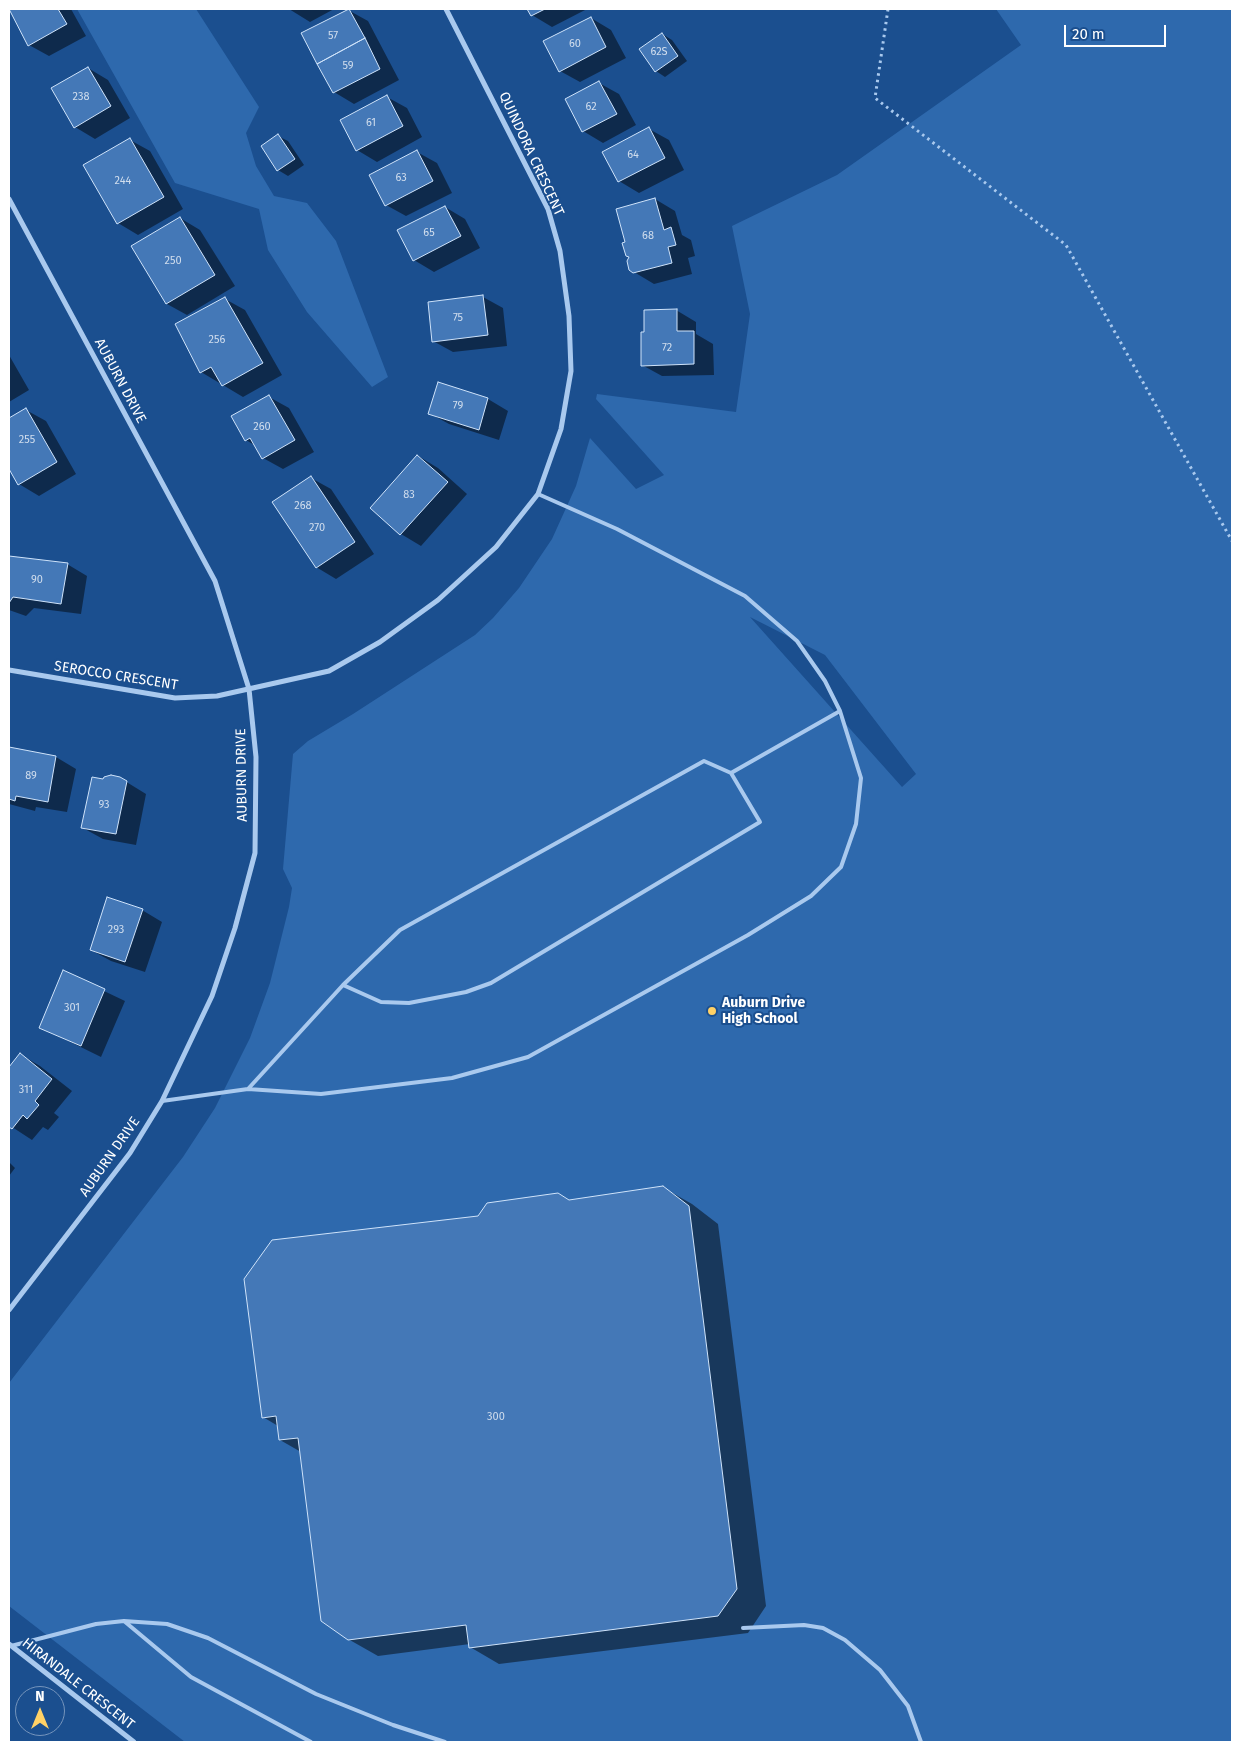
<!DOCTYPE html>
<html>
<head>
<meta charset="utf-8">
<style>
	body { margin:0 }
	#map { position:relative; width:1241px; height:1751px; overflow:hidden; background:#1b4f8f; font-family:"Fira Sans",sans-serif }
	canvas { display:block }
	.frame { position:absolute; inset:0; border:10px solid #fff; pointer-events:none }
	.north { position:absolute; left:15px; top:1686px; width:50px; height:50px; box-sizing:border-box; background:#1b4f8f; border:1px solid #7695bc; border-radius:50%; rotate:0deg; font-size:14px; font-weight:700; line-height:20px; text-align:center; color:#fff }
	.north::after { content:''; display:block; margin:auto; width:18px; height:22px; background:#ffd166; clip-path:polygon(50% 0,100% 100%,50% 72%,0 100%) }
	.scale { position:absolute; left:1064px; top:25px; width:102px; height:22px; box-sizing:border-box; border:2px solid #fff; border-top:0; padding-left:6px; font-size:15px; line-height:18px; white-space:nowrap; color:#fff; -webkit-text-stroke:4px #1b4f8f; paint-order:stroke }
</style>
</head>
<body>
<div id="map">
<canvas width="1241" height="1751"></canvas>
<div class="frame"></div>
<div class="north">N</div>
<div class="scale">20 m</div>
</div>
<script>
const context = document.querySelector('canvas').getContext('2d');
context.lineJoin = 'round';
function fill(path, color) { context.fillStyle = color; context.fill(path, 'evenodd'); }
const shape = rows => new Path2D(rows.map(r => 'M' + r).join(''));
function strokePath(path, color, width, dash) { context.strokeStyle = color; context.lineWidth = width; context.lineCap = dash ? 'butt' : 'round'; context.setLineDash(dash || []); context.stroke(path); }
function drawText(font, color, halo, rows, align = 'center') {
  context.font = font + ' "Fira Sans",sans-serif'; context.lineWidth = 4; context.setLineDash([]); context.textBaseline = 'middle'; context.strokeStyle = halo; context.fillStyle = color; for (const [text, x, y, turn = 0] of rows) {
    context.save(); context.translate(x, y); context.rotate((+turn || 0) * Math.PI / 180); context.textAlign = isNaN(turn) ? turn : align; if (halo) context.strokeText(text, 0, 0); context.fillText(text, 0, 0); context.restore();
  }
}
const green = shape([
	[77,9,196,9,259,107,246,133,256,166,274,196,307,203,336,241,388,377,372,387,307,312,268,250,259,209,175,183],
	[996,9,1232,9,1232,1742,185,1742,9,1606,9,1383,183,1157,215,1108,250,1038,270,983,289,907,292,888,283,869,293,754,308,741,353,714,475,635,493,618,519,588,552,539,576,486,590,438,636,489,664,475,596,399,597,394,736,412,750,314,732,226,837,175,1021,45],
	[750,617,825,655,916,774,902,787]
]);
const shadow = shape([
	[9,9,71,9,86,36,49,56,29,45],
	[289,9,334,9,310,22],
	[528,9,587,9,552,27,532,15],
	[348,10,368,21,399,80,354,104,334,92],
	[591,18,611,30,626,58,580,82,560,71],
	[662,34,672,40,687,61,665,77,656,71],
	[88,68,108,80,130,118,95,139,75,127],
	[599,83,619,94,636,125,603,143,583,131],
	[387,97,407,108,422,137,377,162,357,150],
	[649,129,669,140,684,170,639,193,619,181],
	[278,136,288,141,304,165,288,176,278,170],
	[130,140,150,151,183,209,138,235,118,223],
	[417,152,437,163,452,193,406,216,386,205],
	[655,199,675,211,682,235,691,240,695,256,688,258,692,274,654,284,634,272,626,242],
	[445,207,465,219,480,248,434,272,414,260],
	[180,218,200,230,235,286,187,315,167,304],
	[483,297,503,308,507,346,453,352,433,341],
	[225,299,245,310,282,375,243,397,201,372],
	[676,310,696,322,696,334,713,344,714,375,662,376,642,365,645,333],
	[9,355,29,390,9,402],
	[439,384,488,399,508,411,499,440,449,424,429,413],
	[269,397,289,408,314,452,283,469,263,458,256,446,246,440],
	[26,410,46,421,76,474,39,496,19,484,9,466,9,420],
	[418,456,438,468,467,494,421,546,401,534,372,508],
	[311,478,331,489,374,554,336,579,316,567],
	[9,557,67,564,87,576,81,614,34,608,26,616,9,610],
	[9,749,56,757,76,769,67,812,36,807,35,811,9,804],
	[120,778,146,794,136,845,103,839,83,828,104,780],
	[142,910,162,922,145,972,111,961,91,950],
	[64,972,125,1001,101,1057,40,1027],
	[21,1055,40,1066,72,1091,54,1113,59,1117,48,1130,43,1127,32,1140,9,1125,9,1069],
	[9,1162,15,1168,9,1176],
	[662,1187,692,1204,718,1224,766,1606,748,1633,499,1664,470,1647,470,1644,378,1656,348,1639,301,1452,280,1440,278,1426,263,1417,479,1218]
]);
const building = shape([
	[9,9,58,9,67,24,28,46,9,9],
	[349,9,365,38,317,64,301,33,349,9],
	[527,9,545,9,531,16,527,9],
	[591,17,606,47,559,72,543,41,591,17],
	[662,33,678,56,655,72,639,49,662,33],
	[365,38,380,69,333,93,317,64,365,38],
	[88,67,111,106,74,128,51,88,88,67],
	[599,81,617,114,582,132,565,99,599,81],
	[387,95,403,126,356,151,340,120,387,95],
	[649,127,665,158,618,182,602,152,649,127],
	[278,134,295,159,277,171,261,146,278,134],
	[130,138,164,197,117,224,83,165,130,138],
	[417,150,433,181,385,206,369,175,417,150],
	[655,198,664,230,671,227,676,245,668,247,672,263,633,273,629,270,627,261,629,257,626,256,622,243,625,242,616,209,655,198],
	[445,206,461,236,413,261,397,230,445,206],
	[180,217,215,275,166,304,131,246,180,217],
	[483,295,488,335,432,342,428,302,483,295],
	[225,297,263,363,222,386,211,367,200,373,175,324,225,297],
	[677,309,677,331,694,331,694,364,641,366,641,332,644,332,644,310,677,309],
	[438,382,488,398,479,430,428,414,438,382],
	[269,395,295,440,262,459,250,438,245,441,231,416,269,395],
	[26,408,57,462,18,485,9,469,9,418,26,408],
	[417,455,448,482,400,535,370,508,417,455],
	[311,476,355,542,316,568,272,502,311,476],
	[9,556,68,563,61,604,13,597,9,603,9,556],
	[9,747,56,756,48,802,16,796,15,801,9,799,9,747],
	[111,775,120,777,127,781,116,834,81,828,92,777,103,779,104,777,111,775],
	[107,897,143,909,125,962,90,950,107,897],
	[63,970,105,989,81,1046,39,1028,63,970],
	[20,1053,52,1079,35,1101,39,1105,27,1119,23,1115,12,1129,9,1127,9,1067,20,1053],
	[663,1186,689,1206,737,1589,718,1616,469,1648,466,1625,348,1640,321,1621,298,1438,279,1440,276,1416,262,1418,244,1279,272,1240,478,1216,487,1203,558,1193,569,1200,663,1186]
]);
const path = shape([
	[888,9,875,98,1066,245,1232,541]
]);
const lane = shape([
	[343,985,381,1002,409,1003,466,992,491,983,760,822,731,773],
	[248,1089,343,985,400,930,704,761,731,773,840,711],
	[162,1101,248,1089,321,1094,452,1078,528,1057,748,935,811,896,841,867,856,824,861,778,840,711,825,681,797,641,745,596,617,529,538,494],
	[124,1621,191,1677,311,1742],
	[743,1628,804,1625,823,1628,845,1640,880,1670,908,1706,921,1742],
	[11,1646,96,1624,124,1621,167,1624,208,1638,316,1694,393,1725,445,1742]
]);
const street = shape([
	[9,199,215,581,249,689,256,757,255,853,235,928,212,996,162,1101,130,1153,9,1310],
	[9,670,175,698,217,696,329,671,380,642,438,600,496,547,538,494,561,429,571,371,569,316,560,251,548,209,446,9],
	[9,1644,134,1742]
]);
const markers = [
	[712,1011,5,"#ffd166"]
];
const numberNames = [
	["57",333,36],
	["60",575,44],
	["62S",659,52],
	["59",348,66],
	["238",81,97],
	["62",591,107],
	["61",371,123],
	["64",633,155],
	["63",401,178],
	["244",123,181],
	["65",429,233],
	["68",648,236],
	["250",173,261],
	["75",458,318],
	["256",217,340],
	["72",667,348],
	["79",458,406],
	["260",262,427],
	["255",27,440],
	["83",409,495],
	["268",303,506],
	["270",317,528],
	["90",37,580],
	["89",31,776],
	["93",104,805],
	["293",116,930],
	["301",72,1008],
	["311",26,1090],
	["300",496,1417]
];
const streetNames = [
	["QUINDORA CRESCENT",531,154,65],
	["AUBURN DRIVE",120,381,62],
	["SEROCCO CRESCENT",116,676,9],
	["AUBURN DRIVE",242,775,-91],
	["AUBURN DRIVE",110,1157,-55],
	["HIRANDALE CRESCENT",78,1684,38]
];
const poiNames = [
	["Auburn Drive",722,1003],
	["High School",722,1019]
];
fill(green, '#2e69ad');
fill(shadow, '#0007');
fill(building, '#4478b7');
strokePath(building, '#cfe3fa', 1);
strokePath(path, '#a9c9ee', 3, [2.5, 4]);
strokePath(lane, '#a9c9ee', 4);
strokePath(street, '#a9c9ee', 5);
for (const [x, y, r, color] of markers) { const dot = new Path2D(); dot.arc(x, y, r, 0, 2 * Math.PI); context.fillStyle = color; context.fill(dot); strokePath(dot, '#1b4f8f', 2); }
drawText('11px', '#d0dded', null, numberNames);
drawText('14px', '#fff', '#1b4f8f', streetNames);
drawText('bold 14px', '#fff', '#1b4f8f', poiNames, 'left');
</script>
</body>
</html>
